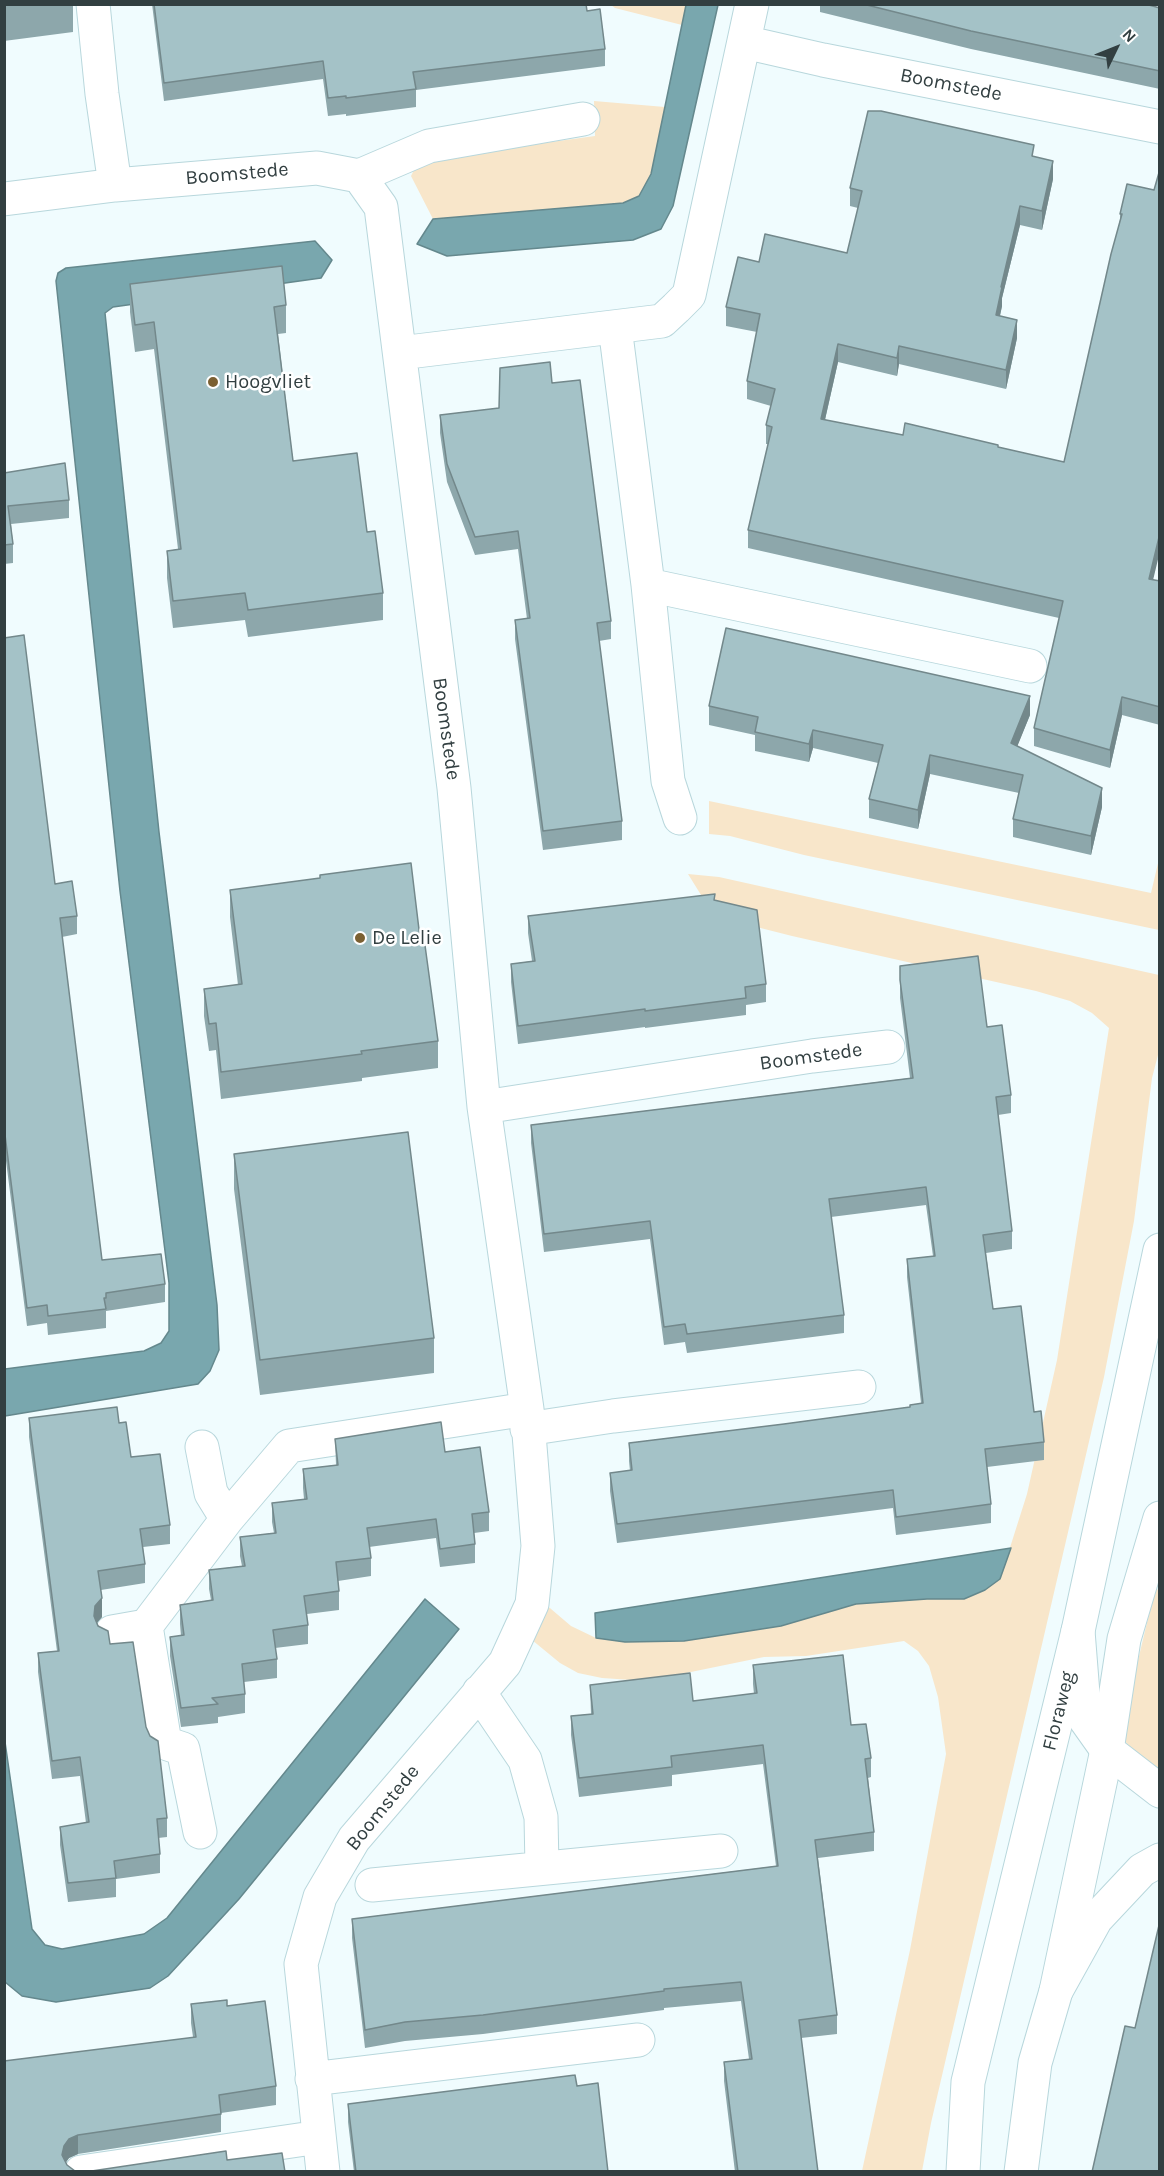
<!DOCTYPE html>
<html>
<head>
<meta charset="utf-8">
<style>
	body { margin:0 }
	#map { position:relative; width:1164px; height:2176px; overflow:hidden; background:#f0fcfe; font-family:Karla,sans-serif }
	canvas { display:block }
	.frame { position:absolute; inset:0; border:6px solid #323f41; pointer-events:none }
	.north { position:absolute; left:1086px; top:18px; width:60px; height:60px; -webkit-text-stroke:4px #fff; paint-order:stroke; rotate:47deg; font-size:16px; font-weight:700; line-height:24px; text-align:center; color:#323f41 }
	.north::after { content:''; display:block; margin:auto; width:21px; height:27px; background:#323f41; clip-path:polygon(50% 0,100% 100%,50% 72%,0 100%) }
</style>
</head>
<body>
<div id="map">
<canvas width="1164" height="2176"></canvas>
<div class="frame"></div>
<div class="north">N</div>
</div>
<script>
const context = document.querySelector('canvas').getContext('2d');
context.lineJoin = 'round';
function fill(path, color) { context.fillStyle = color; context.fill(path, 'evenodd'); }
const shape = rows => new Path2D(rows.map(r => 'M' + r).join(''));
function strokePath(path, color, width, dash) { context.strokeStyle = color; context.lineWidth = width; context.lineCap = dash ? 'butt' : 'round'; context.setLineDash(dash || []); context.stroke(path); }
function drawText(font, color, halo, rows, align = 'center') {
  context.font = font + ' Karla,sans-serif'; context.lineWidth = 5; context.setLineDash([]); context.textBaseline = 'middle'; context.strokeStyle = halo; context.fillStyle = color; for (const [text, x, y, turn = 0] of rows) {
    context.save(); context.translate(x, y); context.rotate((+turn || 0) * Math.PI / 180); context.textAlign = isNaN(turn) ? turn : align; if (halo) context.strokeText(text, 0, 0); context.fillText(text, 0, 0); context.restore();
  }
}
const green = shape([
	[611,5,686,5,682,25,615,8],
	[594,101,665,107,651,174,639,196,623,203,433,219,411,176,419,160,595,136],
	[709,801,1151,893,1159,859,1159,930,804,855,730,836,709,834],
	[688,874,719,877,1159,975,1159,1051,1152,1078,1134,1221,1104,1377,931,2123,922,2171,862,2171,910,1950,946,1754,938,1697,929,1666,918,1651,904,1641,806,1656,764,1657,647,1681,602,1678,578,1673,560,1663,532,1640,544,1603,571,1626,596,1638,781,1626,856,1604,927,1599,964,1599,1000,1579,1027,1494,1057,1360,1109,1028,1092,1013,1070,1001,1036,991,792,936,729,920,706,903],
	[1155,1589,1159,1590,1159,1772,1147,1765,1120,1736]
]);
const water = shape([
	[686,5,718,5,673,206,661,229,633,240,447,256,417,244,433,219,623,203,639,196,651,174,686,5],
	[315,241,332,260,321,278,113,307,105,313,159,832,217,1305,219,1350,210,1371,198,1384,5,1416,5,1369,144,1351,161,1343,169,1331,169,1283,120,891,56,281,58,273,66,268,315,241],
	[1011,1548,1000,1579,985,1590,964,1599,927,1599,856,1604,781,1626,684,1641,625,1642,596,1638,595,1613,1011,1548],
	[425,1599,459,1629,239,1899,168,1976,150,1988,56,2002,22,1996,5,1982,5,1742,32,1929,45,1945,62,1949,144,1934,167,1918,425,1599]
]);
const street = shape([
	[93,4,102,94,115,185],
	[744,42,823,60,1160,127],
	[359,176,429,146,583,119],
	[4,199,115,185,317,168,359,176,381,207,454,788,484,1107,527,1409,538,1546,532,1604,505,1663,354,1839,320,1897,301,1964,323,2172],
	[615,327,648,585,668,781,680,818],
	[400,353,662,321,676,308,689,295,752,4],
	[648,585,1030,666],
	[484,1107,812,1056,888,1047],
	[527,1429,613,1416,859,1387],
	[202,1447,211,1493,227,1519],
	[146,1626,165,1743,183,1749,200,1832],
	[112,1632,146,1626,227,1519,289,1446,527,1409],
	[479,1692,525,1760,541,1817,542,1868],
	[372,1885,721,1851],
	[312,2079,638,2040],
	[81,2172,319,2137]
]);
const secondary = shape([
	[963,2172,968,2082,1078,1631,1160,1250],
	[1021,2172,1035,2063,1056,1991,1107,1750,1124,1639,1160,1518]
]);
const primary = shape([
	[1078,1631,1085,1719,1107,1750,1160,1791],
	[1056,1991,1096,1919,1142,1870,1160,1860]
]);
const wall = shape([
	[4,4,73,4,73,32,4,41],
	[152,4,586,4,587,11,605,49,605,66,416,90,416,107,346,116,346,114,328,116,323,79,164,101],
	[820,4,1145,4,1160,8,1160,89,971,49,820,12],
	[1034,156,1053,179,1042,230,1020,225,1002,298,1002,306,1000,316,1017,338,1006,389,899,364,897,376,838,362,825,420,903,435,998,448,1064,462,1120,220,1120,214,1154,190,1153,580,1160,581,1160,725,1122,715,1110,768,1034,746,1034,728,1059,618,748,548,748,530,768,444,766,444,766,425,771,406,747,399,747,381,757,332,726,326,726,307,759,262,847,253,858,208,850,206,850,188],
	[130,284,286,305,286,333,278,334,293,461,367,532,383,593,383,620,248,637,245,620,173,628,167,578,167,551,178,549,154,349,135,352,130,312],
	[552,383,611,621,611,639,599,641,622,821,622,840,543,850,515,639,515,620,527,619,518,549,475,555,447,482,440,433,440,415,499,408],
	[4,473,69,500,69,518,11,524,13,544,13,563,4,564],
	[4,638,55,884,77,916,77,934,62,937,102,1260,165,1284,165,1302,106,1311,106,1328,48,1335,47,1323,27,1326,4,1145],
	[709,706,1030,715,1017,746,1102,807,1091,855,1013,837,1013,819,1019,793,930,774,918,829,869,818,869,799,878,763,813,748,809,762,755,751,755,735,709,725],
	[230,890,420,938,438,1041,438,1068,362,1078,362,1081,221,1099,216,1050,209,1051,204,1016,204,989,238,985,230,917],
	[715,901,766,984,766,1002,746,1005,746,1015,645,1028,645,1027,518,1044,511,982,511,964,532,961,528,933,528,916],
	[900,966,987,1027,1011,1095,1011,1113,998,1115,1012,1231,1012,1249,986,1253,993,1309,1034,1412,1044,1442,1044,1460,987,1467,991,1504,991,1523,896,1535,893,1508,617,1543,610,1491,610,1473,630,1471,629,1461,629,1443,784,1424,910,1407,921,1403,907,1277,907,1259,933,1256,926,1205,831,1217,844,1315,844,1333,687,1353,685,1342,664,1345,650,1239,544,1252,531,1143,531,1125,910,1078,900,998],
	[234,1154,434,1338,434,1373,260,1395,234,1189],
	[29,1418,131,1457,170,1525,170,1544,143,1547,145,1564,145,1583,101,1590,102,1617,97,1623,110,1644,146,1727,167,1818,167,1837,158,1838,160,1854,160,1873,116,1879,116,1897,68,1902,60,1845,60,1827,86,1823,80,1776,52,1779,38,1672,38,1653,57,1651,29,1437],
	[335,1439,445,1452,489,1512,489,1531,474,1533,475,1544,475,1563,440,1567,436,1538,369,1547,371,1558,371,1576,338,1581,339,1591,339,1610,307,1614,308,1625,308,1644,275,1648,277,1659,277,1678,244,1682,245,1694,245,1713,218,1717,218,1723,181,1727,170,1656,170,1637,181,1636,180,1624,180,1605,211,1600,209,1589,209,1570,242,1566,240,1556,240,1537,274,1533,272,1522,272,1503,304,1499,303,1488,303,1469,336,1465],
	[753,1665,851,1725,871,1758,871,1777,868,1778,874,1832,874,1851,818,1858,837,2015,837,2034,801,2038,818,2172,735,2172,724,2081,724,2062,749,2059,741,2001,664,2008,664,2010,483,2034,405,2041,365,2048,352,1938,352,1919,776,1866,763,1764,672,1775,672,1786,579,1797,571,1735,571,1716,591,1714,590,1685,693,1701,754,1694,753,1684],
	[191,2004,227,2006,276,2086,276,2105,221,2113,221,2132,78,2154,69,2158,66,2162,67,2165,75,2171,4,2172,193,2037,191,2023],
	[577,2086,608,2172,354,2172,348,2122,348,2104]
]);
const shadedWall = shape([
	[1053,161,1053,179,1042,230,1042,211],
	[1020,206,1020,225,1002,298,1002,306,996,333,996,315,1001,287],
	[1017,320,1017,338,1006,389,1006,370],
	[838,344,838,362,821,437,821,419],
	[899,346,899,364,897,376,897,358],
	[1160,533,1160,551,1149,597,1149,579],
	[1030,696,1030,715,1011,762,1011,743],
	[1122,697,1122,715,1110,768,1110,750],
	[813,730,813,748,809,762,809,744],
	[930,755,930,774,918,829,918,810],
	[1102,788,1102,807,1091,855,1091,836],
	[102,1598,102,1617,95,1625,94,1616,95,1606],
	[78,2135,78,2154,69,2158,64,2165,62,2155,64,2146,69,2139]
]);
const building = shape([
	[154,4,586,4,587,11,600,9,605,49,413,72,416,89,346,98,346,96,328,98,323,61,164,83,154,4],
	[863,4,1145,4,1160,8,1160,71,971,31,863,4],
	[868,111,881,111,1034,145,1032,156,1053,161,1042,211,1020,206,1001,287,1002,287,996,315,1017,320,1006,370,899,346,897,358,838,344,821,419,903,435,905,423,998,445,998,447,1064,462,1111,254,1122,214,1120,214,1127,184,1154,190,1160,169,1160,533,1149,579,1160,581,1160,707,1122,697,1110,750,1034,728,1063,601,748,530,772,427,766,425,775,389,747,381,760,314,726,307,738,257,759,262,765,234,847,253,862,191,850,188,868,111],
	[282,266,286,305,274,307,293,461,357,453,367,532,375,531,383,593,248,610,245,593,173,601,167,551,181,549,154,322,135,325,130,284,282,266],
	[550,362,552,383,580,380,611,621,597,623,622,821,543,831,515,620,530,618,518,531,475,537,447,464,440,415,499,408,500,368,550,362],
	[65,463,69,500,8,506,13,544,4,545,4,473,65,463],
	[726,628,1030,696,1011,743,1102,788,1091,836,1013,819,1023,775,930,755,918,810,869,799,883,745,813,730,809,744,755,732,758,717,709,706,726,628],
	[24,635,55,884,72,881,77,916,60,918,102,1260,161,1254,165,1284,106,1293,106,1298,104,1298,106,1309,48,1316,47,1305,27,1308,4,1127,4,638,24,635],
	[411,863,420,938,424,938,438,1041,361,1051,362,1054,221,1072,216,1023,209,1024,204,989,242,984,230,890,320,878,320,875,411,863],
	[715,894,714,900,757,910,766,984,745,987,746,998,645,1011,645,1009,518,1026,511,964,535,961,528,916,715,894],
	[978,956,987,1027,1002,1025,1011,1095,996,1097,1012,1231,983,1235,993,1309,1021,1306,1034,1412,1041,1411,1044,1442,985,1449,991,1504,896,1517,893,1490,617,1524,610,1473,632,1470,629,1443,784,1424,910,1407,910,1405,923,1403,907,1259,935,1256,926,1187,829,1199,844,1315,687,1334,685,1324,664,1327,650,1221,544,1234,531,1125,913,1078,900,980,900,966,978,956],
	[408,1132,434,1338,260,1360,234,1154,408,1132],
	[117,1407,119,1423,126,1422,131,1457,160,1454,170,1525,140,1529,145,1564,98,1571,102,1598,95,1606,94,1616,98,1626,108,1631,110,1644,133,1642,146,1727,150,1736,158,1741,167,1818,157,1819,160,1854,114,1861,116,1878,68,1883,60,1827,89,1822,80,1757,52,1761,38,1653,59,1651,29,1418,117,1407],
	[441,1422,445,1452,480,1447,489,1512,472,1514,475,1544,440,1549,436,1519,367,1528,371,1558,336,1562,339,1591,304,1596,308,1625,273,1630,277,1659,242,1664,245,1694,212,1698,218,1704,181,1708,170,1637,184,1635,180,1605,213,1600,209,1570,245,1566,240,1537,276,1533,272,1503,307,1499,303,1469,338,1465,335,1439,441,1422],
	[843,1655,851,1725,866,1724,871,1758,865,1759,874,1832,815,1840,837,2015,799,2020,818,2172,738,2172,724,2062,752,2059,741,1982,664,1989,664,1991,483,2015,405,2022,365,2030,352,1919,778,1866,763,1745,671,1756,672,1767,579,1778,571,1716,593,1714,590,1685,690,1673,693,1701,757,1693,753,1665,843,1655],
	[1160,1921,1160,2172,1092,2172,1125,2026,1135,2028,1160,1921],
	[227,2000,227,2006,265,2001,276,2086,219,2095,221,2114,78,2135,69,2139,64,2146,62,2155,67,2165,75,2171,82,2172,4,2172,4,2061,196,2037,191,2004,227,2000],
	[575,2075,577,2086,598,2083,608,2172,356,2172,348,2104,575,2075],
	[226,2151,227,2160,282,2153,285,2172,85,2172,226,2151]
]);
const markers = [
	[213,382,6,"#7b6032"],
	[360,938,6,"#7b6032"]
];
const streetNames = [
	["Boomstede",951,85,11],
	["Boomstede",237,174,-5],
	["Boomstede",446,729,82],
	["Boomstede",811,1057,-8],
	["Floraweg",1059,1711,-76],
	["Boomstede",383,1808,-51]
];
const poiNames = [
	["Hoogvliet",225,382],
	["De Lelie",372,938]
];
fill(green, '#f8e6ca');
fill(water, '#79a7ae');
strokePath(water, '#64888d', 1.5);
strokePath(street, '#b8d7dc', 35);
strokePath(secondary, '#b8d7dc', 35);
strokePath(primary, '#b8d7dc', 35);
strokePath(street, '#fff', 33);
strokePath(secondary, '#fff', 33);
strokePath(primary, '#fff', 33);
fill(wall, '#8da7ab');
fill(shadedWall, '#73888b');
fill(building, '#a4c2c7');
strokePath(building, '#73888b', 1.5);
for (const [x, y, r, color] of markers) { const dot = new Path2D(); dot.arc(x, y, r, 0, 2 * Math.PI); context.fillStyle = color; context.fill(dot); strokePath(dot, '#fff', 2); }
drawText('20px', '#323f41', '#fff', streetNames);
drawText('20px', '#323f41', '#fff', poiNames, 'left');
</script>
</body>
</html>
